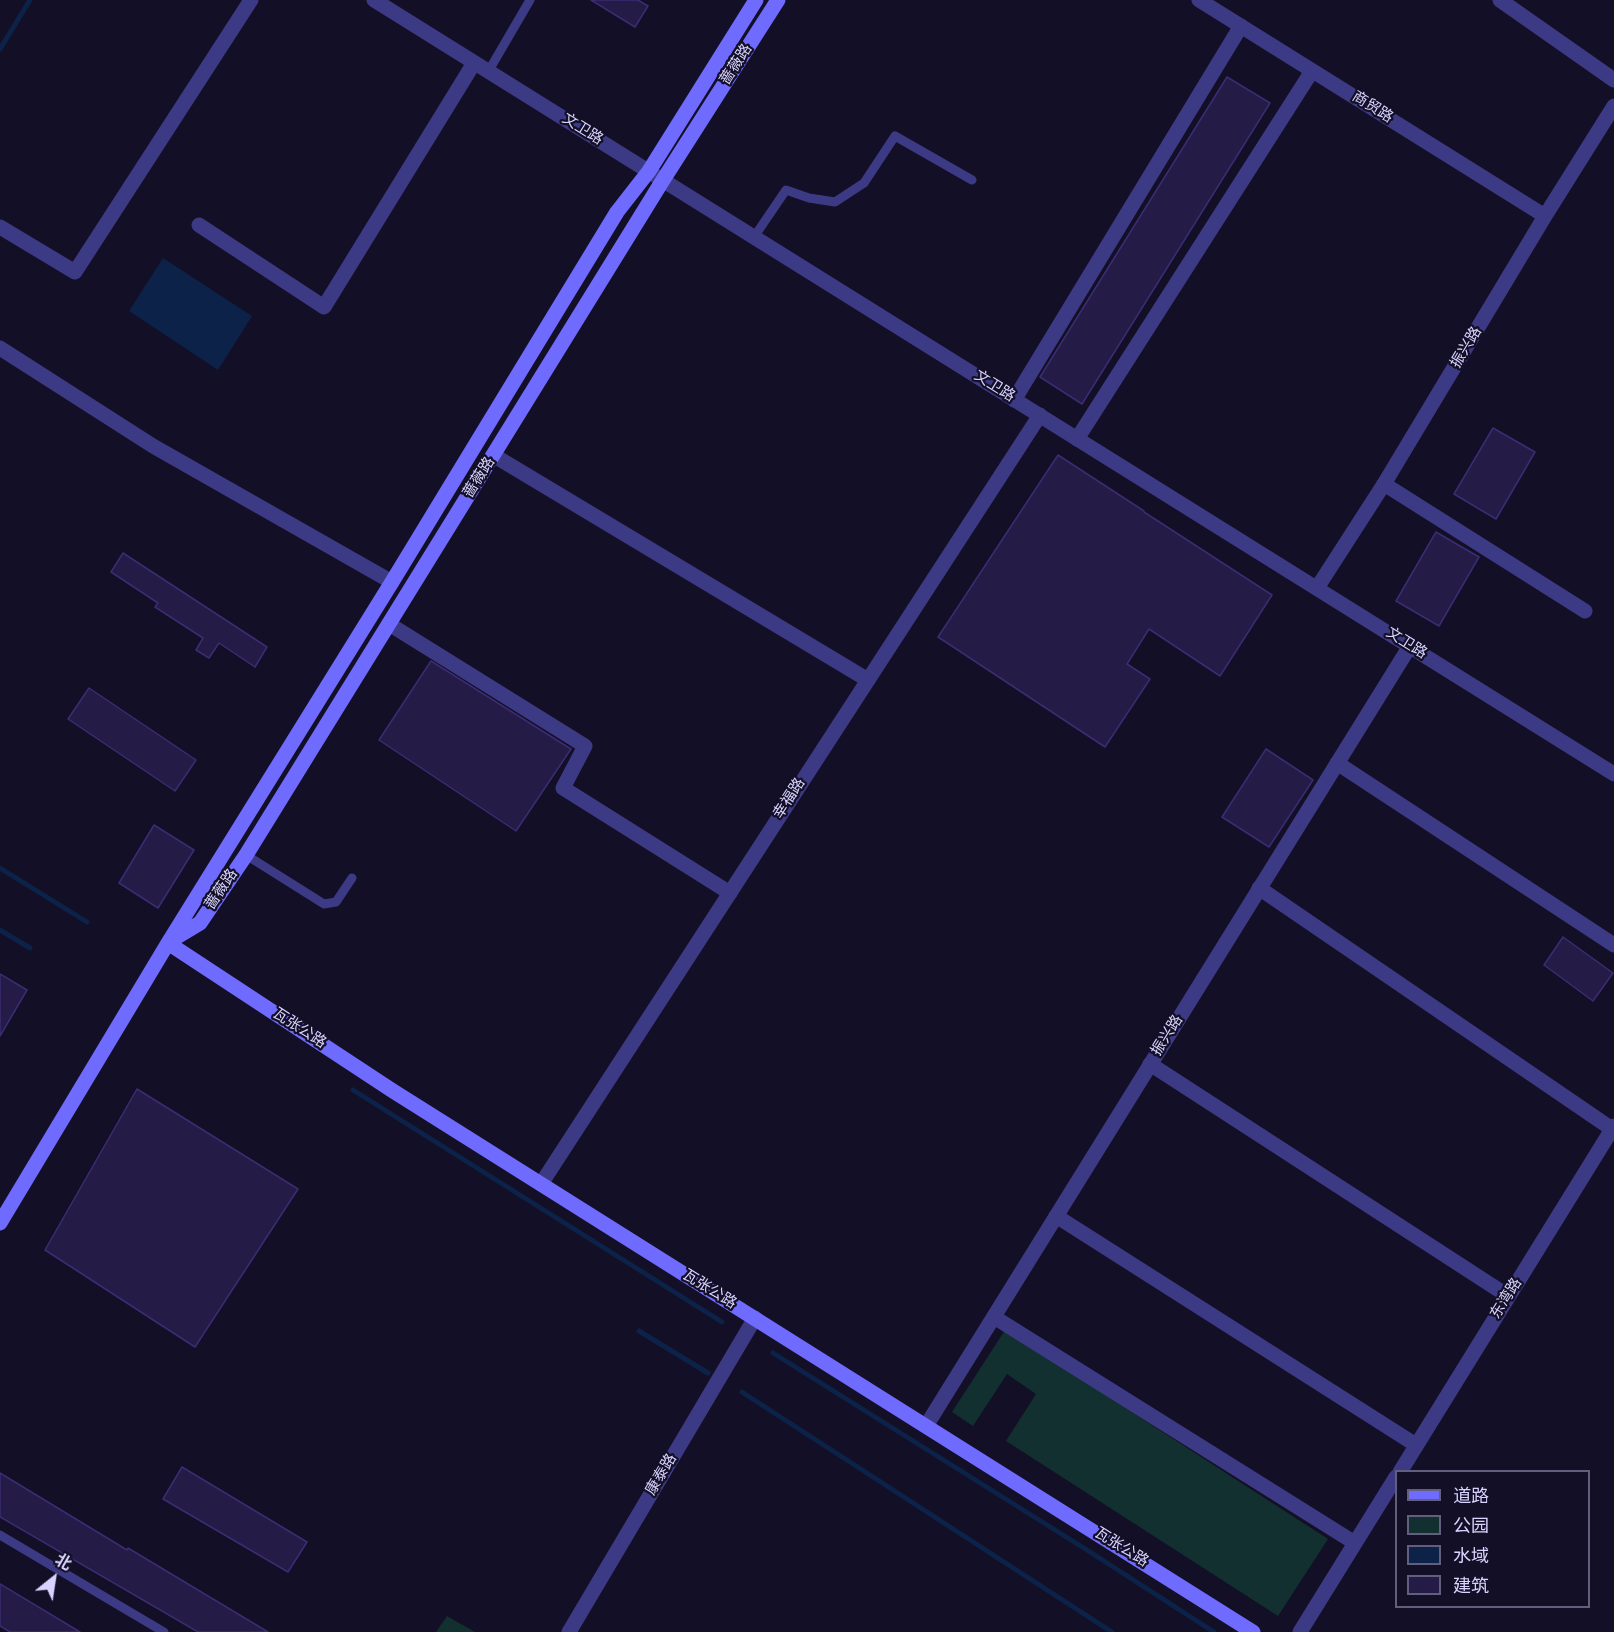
<!DOCTYPE html>
<html>
<head>
<meta charset="utf-8">
<style>
	body { margin:0 }
	#map { position:relative; width:1614px; height:1632px; overflow:hidden; background:#130f26; font-family:"Source Sans 3","Noto Sans SC",sans-serif }
	canvas { display:block }
	.legend { position:absolute; left:1395px; top:1470px; width:195px; height:138px; box-sizing:border-box; background:#130f26; border:2px solid #625e7d; margin:0; padding:8px 10px; list-style:none; font-size:18px; color:#d9d4ff }
	.legend li { display:flex; align-items:center; gap:12px; height:30px }
	.legend b { width:30px; border:2px solid #625e7d }
	.north { position:absolute; left:24px; top:1548px; width:60px; height:60px; -webkit-text-stroke:4px #130f26; paint-order:stroke; rotate:30deg; font-size:16px; font-weight:700; line-height:24px; text-align:center; color:#d9d4ff }
	.north::after { content:''; display:block; margin:auto; width:21px; height:27px; background:#d9d4ff; clip-path:polygon(50% 0,100% 100%,50% 72%,0 100%) }
</style>
</head>
<body>
<div id="map">
<canvas width="1614" height="1632"></canvas>
<ul class="legend">
<li><b style="height:8px;background:#6f6bff"></b>道路</li>
<li><b style="height:16px;background:#12302f"></b>公园</li>
<li><b style="height:16px;background:#0c2248"></b>水域</li>
<li><b style="height:16px;background:#241b47"></b>建筑</li>
</ul>
<div class="north">北</div>
</div>
<script>
const context = document.querySelector('canvas').getContext('2d');
context.lineJoin = 'round';
function fill(path, color) { context.fillStyle = color; context.fill(path, 'evenodd'); }
const shape = rows => new Path2D(rows.map(r => 'M' + r).join(''));
function strokePath(path, color, width, dash) { context.strokeStyle = color; context.lineWidth = width; context.lineCap = dash ? 'butt' : 'round'; context.setLineDash(dash || []); context.stroke(path); }
function drawText(font, color, halo, rows, align = 'center') {
  context.font = font + ' "Source Sans 3","Noto Sans SC",sans-serif'; context.lineWidth = 4.5; context.setLineDash([]); context.textBaseline = 'middle'; context.strokeStyle = halo; context.fillStyle = color; for (const [text, x, y, turn = 0] of rows) {
    context.save(); context.translate(x, y); context.rotate((+turn || 0) * Math.PI / 180); context.textAlign = isNaN(turn) ? turn : align; if (halo) context.strokeText(text, 0, 0); context.fillText(text, 0, 0); context.restore();
  }
}
const green = shape([
	[1005,1330,1328,1539,1278,1616,1006,1441,1036,1394,1007,1374,973,1426,952,1412],
	[447,1616,475,1632,436,1632]
]);
const water = shape([
	[163,258,252,316,218,370,129,311]
]);
const stream = shape([
	[0,49,30,0],
	[0,868,87,922],
	[0,930,30,948],
	[353,1090,722,1322],
	[639,1331,708,1373],
	[773,1353,1087,1550,1214,1632],
	[742,1392,1112,1632]
]);
const building = shape([
	[591,0,638,0,648,6,635,27,591,0],
	[1227,77,1270,103,1082,404,1040,377,1227,77],
	[1493,428,1535,452,1496,519,1454,494,1493,428],
	[1058,455,1144,511,1144,512,1272,595,1220,676,1149,629,1127,664,1150,679,1105,747,938,637,1058,455],
	[1436,532,1479,557,1439,626,1396,601,1436,532],
	[123,553,267,647,255,667,219,643,209,658,196,650,203,638,155,607,158,603,111,572,123,553],
	[431,661,571,749,516,831,379,740,431,661],
	[89,688,196,760,175,791,68,719,89,688],
	[1266,749,1313,780,1269,847,1222,817,1266,749],
	[154,825,194,850,158,908,119,883,154,825],
	[1563,937,1613,973,1593,1001,1544,965,1563,937],
	[0,974,27,990,0,1036,0,974],
	[137,1089,298,1189,195,1347,45,1250,137,1089],
	[182,1467,307,1542,288,1572,163,1499,182,1467],
	[0,1473,127,1550,128,1548,268,1632,198,1632,0,1517,0,1473],
	[0,1584,80,1632,10,1632,0,1626,0,1584]
]);
const service = shape([
	[488,72,530,0],
	[754,237,786,190,809,198,835,202,864,183,895,136,972,180],
	[246,855,324,904,336,902,352,878],
	[0,1535,164,1632]
]);
const minor = shape([
	[1500,0,1614,80],
	[199,225,324,307,474,63],
	[0,227,75,272,251,0],
	[0,348,153,446,392,582],
	[1014,400,1241,26],
	[1077,439,1312,71],
	[493,455,868,680],
	[1384,484,1585,611],
	[389,624,585,746,563,788,730,893],
	[1337,763,1614,945],
	[1259,888,1612,1129],
	[1150,1064,1508,1296],
	[1056,1216,1416,1445],
	[994,1317,1355,1543],
	[1400,1472,1614,1126],
	[1300,1632,1396,1477]
]);
const tertiary = shape([
	[374,0,1614,774],
	[1199,0,1545,216],
	[1317,588,1384,484,1545,216,1614,106],
	[541,1184,1040,415],
	[926,1426,1410,646],
	[569,1632,755,1318]
]);
const secondary = shape([
	[170,941,200,923,246,855,663,180,778,0],
	[168,943,393,1091,1253,1632],
	[0,1223,168,943,392,582,617,212,649,171,756,0]
]);
const streetNames = [
	["蔷薇路",737,65,-57],
	["商贸路",1372,108,32],
	["文卫路",582,130,32],
	["振兴路",1467,348,-59],
	["文卫路",994,387,32],
	["蔷薇路",480,478,-58],
	["文卫路",1406,644,32],
	["幸福路",790,799,-57],
	["蔷薇路",222,890,-56],
	["瓦张公路",299,1029,33],
	["振兴路",1168,1036,-58],
	["瓦张公路",709,1290,32],
	["东湾路",1507,1299,-58],
	["康泰路",662,1475,-59],
	["瓦张公路",1121,1548,32]
];
fill(green, '#12302f');
fill(water, '#0c2248');
strokePath(stream, '#0c2248', 5);
fill(building, '#241b47');
strokePath(building, '#3b2d73', 1.5);
strokePath(service, '#3d3a85', 9);
strokePath(minor, '#3d3a85', 15);
strokePath(tertiary, '#3d3a85', 15);
strokePath(secondary, '#6f6bff', 15);
drawText('15px', '#d9d4ff', '#130f26', streetNames);
</script>
</body>
</html>
